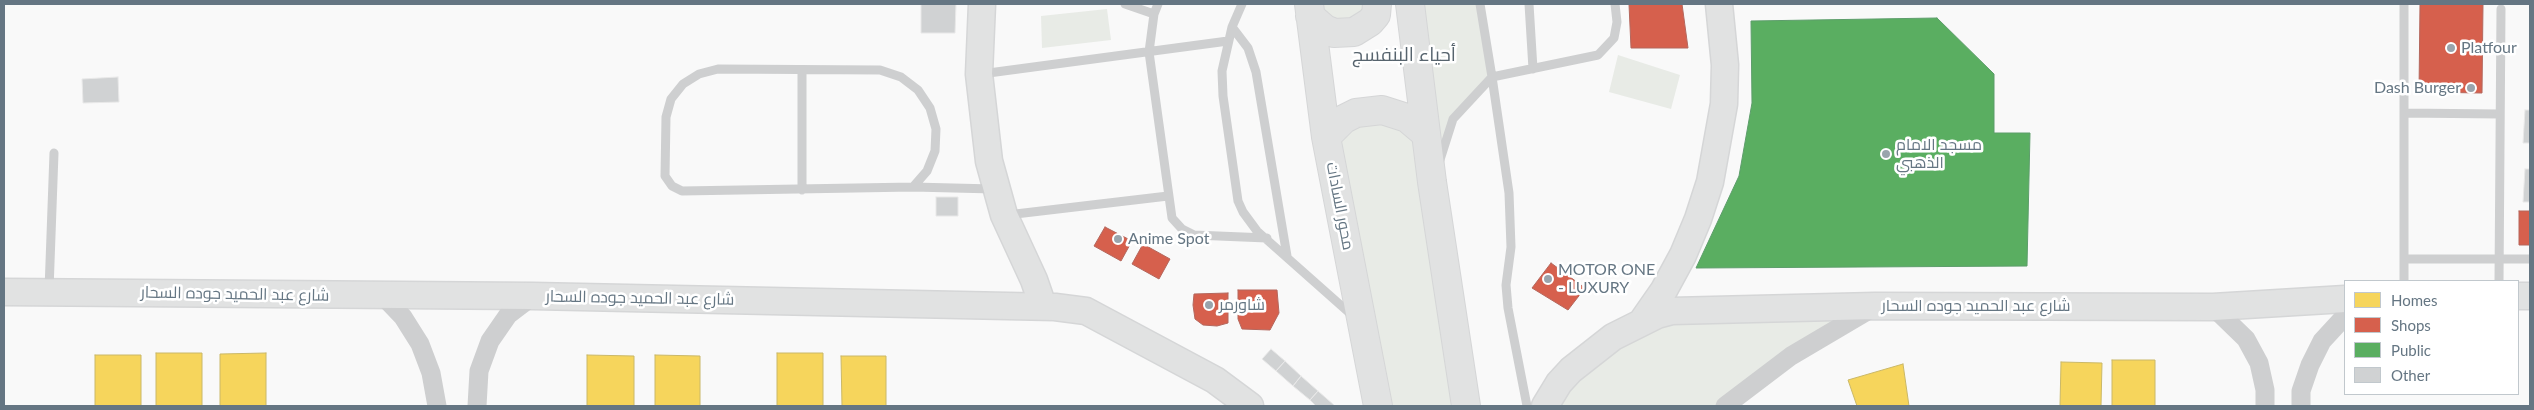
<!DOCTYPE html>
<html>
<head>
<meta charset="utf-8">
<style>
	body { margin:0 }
	#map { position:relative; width:2534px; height:410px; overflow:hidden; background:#f9f9f9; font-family:Lato,sans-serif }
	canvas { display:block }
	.frame { position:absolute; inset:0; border:5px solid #657683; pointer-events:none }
	.legend { position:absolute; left:2344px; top:280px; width:175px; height:115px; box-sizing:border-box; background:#fff; border:1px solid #c1c8cd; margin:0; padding:6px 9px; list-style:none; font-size:15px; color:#657683 }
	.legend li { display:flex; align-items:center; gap:10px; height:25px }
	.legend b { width:25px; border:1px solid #c1c8cd }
</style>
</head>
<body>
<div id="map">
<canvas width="2534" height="410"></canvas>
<div class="frame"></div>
<ul class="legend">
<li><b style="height:14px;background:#f6d55c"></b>Homes</li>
<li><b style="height:14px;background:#d6604d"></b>Shops</li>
<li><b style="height:14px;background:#5aae61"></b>Public</li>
<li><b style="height:14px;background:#d0d2d3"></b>Other</li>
</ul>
</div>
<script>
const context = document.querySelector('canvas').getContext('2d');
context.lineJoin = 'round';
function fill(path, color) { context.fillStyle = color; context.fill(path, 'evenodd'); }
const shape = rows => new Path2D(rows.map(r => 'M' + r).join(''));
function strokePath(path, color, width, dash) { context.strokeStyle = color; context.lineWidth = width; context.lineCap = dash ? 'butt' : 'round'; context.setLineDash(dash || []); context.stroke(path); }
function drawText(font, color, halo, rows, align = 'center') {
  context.font = font + ' Lato,Cairo,sans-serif'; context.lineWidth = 5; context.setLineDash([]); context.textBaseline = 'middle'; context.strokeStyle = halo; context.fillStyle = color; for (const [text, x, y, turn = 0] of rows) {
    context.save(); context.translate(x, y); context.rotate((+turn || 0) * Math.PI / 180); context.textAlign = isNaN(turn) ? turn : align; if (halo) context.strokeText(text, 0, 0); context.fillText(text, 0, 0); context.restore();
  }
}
const green = shape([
	[1309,4,1377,4,1354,32],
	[1411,4,1480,4,1492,77,1453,119,1433,179,1467,406,1379,406,1334,127,1344,119,1418,125],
	[1107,9,1111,40,1042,48,1041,16],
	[1618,55,1680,75,1671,109,1609,92],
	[1875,306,1725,406,1545,406,1657,315]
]);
const homes = shape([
	[156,353,202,353,202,406,156,406,156,353],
	[266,353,266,406,220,406,220,354,266,353],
	[777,353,823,353,823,406,777,406,777,353],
	[95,355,141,355,141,406,95,406,95,355],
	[587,355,634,356,634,406,587,406,587,355],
	[655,355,700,356,700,406,655,406,655,355],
	[841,356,886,356,886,406,842,406,841,356],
	[2112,360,2155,360,2155,406,2112,406,2112,360],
	[2061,362,2102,363,2101,406,2060,406,2061,362],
	[1903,364,1909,406,1857,406,1848,380,1903,364]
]);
const shops = shape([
	[1629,4,1682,4,1688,48,1631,48,1629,4],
	[2420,4,2483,4,2482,93,2419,92,2420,4],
	[2519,211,2530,211,2530,245,2519,245,2519,211],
	[1105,227,1132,241,1121,261,1094,246,1105,227],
	[1143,244,1170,259,1159,279,1132,264,1143,244],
	[1551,263,1585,288,1568,310,1532,288,1551,263],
	[1238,290,1277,290,1279,313,1270,330,1242,329,1238,319,1238,290],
	[1228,293,1228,323,1217,326,1203,325,1195,319,1193,305,1194,294,1228,293]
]);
const public = shape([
	[1937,18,1994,74,1994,133,2030,133,2027,266,1696,268,1739,176,1752,103,1751,21,1937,18]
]);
const building = shape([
	[921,4,956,4,955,33,921,33,921,4],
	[118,77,119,102,83,103,82,79,118,77],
	[2525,110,2530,110,2530,143,2523,143,2525,110],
	[2525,169,2530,169,2530,202,2523,202,2525,169],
	[936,197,958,197,958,216,936,216,936,197],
	[1271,349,1285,361,1276,371,1262,359,1271,349],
	[1285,361,1301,376,1293,386,1276,371,1285,361],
	[1301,376,1318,391,1310,400,1293,386,1301,376],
	[1318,391,1334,405,1333,406,1316,406,1310,400,1318,391]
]);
const lane = shape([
	[1125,4,1154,14],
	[1158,4,1154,14,1149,52,1172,218,1182,229,1194,235,1267,238],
	[1242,4,1232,27,1222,71,1223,96,1238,201,1243,212,1257,231,1354,317],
	[1529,4,1533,69],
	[1232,27,1248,48,1256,72,1287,256],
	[802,70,802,190],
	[981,74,1228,41],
	[2404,113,2500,114],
	[1439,163,1453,119,1492,77,1480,4],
	[913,187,927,171,935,151,936,129,930,108,918,90,901,77,880,70,718,69,699,74,683,84,671,99,666,117,665,176,672,186,682,191,913,187,994,189],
	[1007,215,1168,196],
	[2404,259,2530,259],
	[2404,281,2404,4],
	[2499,281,2501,9],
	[49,290,54,153],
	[1527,406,1508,308,1506,285,1511,247,1509,193,1492,77,1598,55,1614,38,1617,22,1615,4]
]);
const street = shape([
	[382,295,403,317,420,344,431,373,437,406],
	[2213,307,2246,339,2259,363,2265,390,2265,406],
	[477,406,479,371,490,341,508,315,533,296],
	[1725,406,1791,356,1874,307],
	[2301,406,2301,391,2310,365,2322,341,2345,316]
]);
const secondary = shape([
	[982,4,979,74,989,161,1004,215,1034,280,1043,306],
	[4,292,533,296,1055,307,1086,311,1215,380,1250,406],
	[2518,296,2530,296],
	[1641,323,1664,290,1683,255,1698,219,1710,182,1724,104,1725,65,1719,4],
	[1545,406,1559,383,1571,370,1613,337,1657,315,1672,311,1875,306,2213,307,2345,299]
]);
const primary = shape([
	[1309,4,1326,137,1378,406],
	[1410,4,1432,182,1466,406],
	[1310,16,1325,29,1334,33,1354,32,1370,22,1376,15,1377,4],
	[1326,137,1344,119,1356,113,1382,110,1407,118,1426,134]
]);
const markers = [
	[2451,48,5,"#99a4ac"],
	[2471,88,5,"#99a4ac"],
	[1886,154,5,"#99a4ac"],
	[1118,239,5,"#99a4ac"],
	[1548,279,5,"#99a4ac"],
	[1209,305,5,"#99a4ac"]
];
const poiNames = [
	["Platfour",2461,48],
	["Dash Burger",2461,88,"right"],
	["مسجد الامام",1896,145],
	["الذهبي",1896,163],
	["Anime Spot",1128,239],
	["MOTOR ONE",1558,270],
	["- LUXURY",1558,288],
	["شاورمر",1219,305]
];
const streetNames = [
	["محور السادات",1340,206,79],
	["شارع عبد الحميد جوده السحار",235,294,1],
	["شارع عبد الحميد جوده السحار",640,298,1],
	["شارع عبد الحميد جوده السحار",1976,306]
];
const quarterNames = [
	["أحياء البنفسج",1404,55]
];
fill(green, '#e8ebe6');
fill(homes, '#f6d55c');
strokePath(homes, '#cab868', 1);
fill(shops, '#d6604d');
strokePath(shops, '#b4675d', 1);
fill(public, '#5aae61');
strokePath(public, '#5d9d6b', 1);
fill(building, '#d0d2d3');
strokePath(building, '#e8e8e8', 1);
strokePath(secondary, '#d5d6d7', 29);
strokePath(primary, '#d5d6d7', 30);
strokePath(lane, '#cecfd0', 9);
strokePath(street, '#cecfd0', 19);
strokePath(secondary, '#e1e2e2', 26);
strokePath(primary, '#e1e2e2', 28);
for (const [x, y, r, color] of markers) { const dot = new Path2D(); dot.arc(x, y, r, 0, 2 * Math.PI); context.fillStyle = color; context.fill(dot); strokePath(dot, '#fff', 2); }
drawText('16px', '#657683', '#fff', poiNames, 'left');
drawText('16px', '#657683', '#fff', streetNames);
drawText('19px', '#57646e', '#fff', quarterNames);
</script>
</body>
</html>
